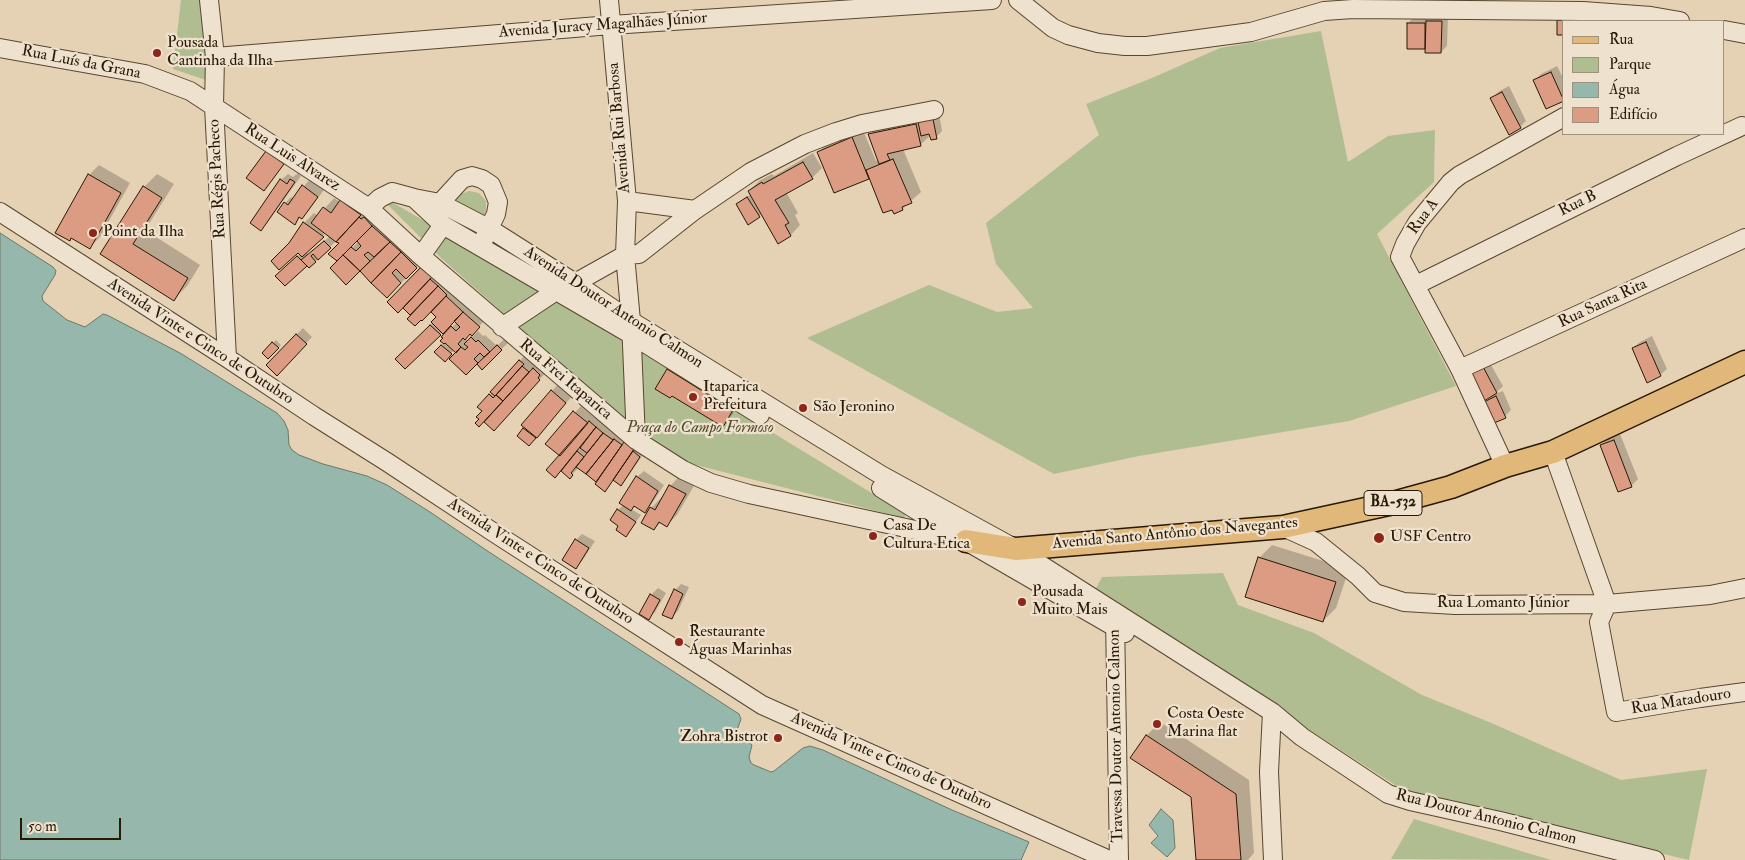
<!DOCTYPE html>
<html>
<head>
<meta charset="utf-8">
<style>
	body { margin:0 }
	#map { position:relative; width:1745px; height:860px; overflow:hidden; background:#e5d1b4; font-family:"IM FELL Double Pica",serif }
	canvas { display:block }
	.legend { position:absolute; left:1562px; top:20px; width:162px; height:115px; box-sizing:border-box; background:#eee1ce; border:1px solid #9f917d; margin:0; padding:6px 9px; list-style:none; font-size:15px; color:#291903 }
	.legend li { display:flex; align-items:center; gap:10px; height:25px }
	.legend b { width:25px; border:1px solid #9f917d }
	.scale { position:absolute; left:20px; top:818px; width:101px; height:22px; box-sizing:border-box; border:2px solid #291903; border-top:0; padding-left:6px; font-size:15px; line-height:18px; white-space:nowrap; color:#291903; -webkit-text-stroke:4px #eee1ce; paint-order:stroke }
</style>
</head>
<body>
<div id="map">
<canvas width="1745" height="860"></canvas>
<ul class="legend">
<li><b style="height:6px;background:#e2b87a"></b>Rua</li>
<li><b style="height:14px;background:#b0bd91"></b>Parque</li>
<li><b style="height:14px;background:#96b7ab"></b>Água</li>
<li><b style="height:14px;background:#dc9c83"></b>Edifício</li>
</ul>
<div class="scale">50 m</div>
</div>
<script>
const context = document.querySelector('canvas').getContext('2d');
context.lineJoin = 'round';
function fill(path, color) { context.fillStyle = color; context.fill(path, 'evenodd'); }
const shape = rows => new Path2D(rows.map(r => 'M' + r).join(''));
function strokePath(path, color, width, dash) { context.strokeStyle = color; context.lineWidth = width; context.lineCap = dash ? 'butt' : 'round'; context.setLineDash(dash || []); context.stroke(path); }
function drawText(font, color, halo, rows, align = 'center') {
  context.font = font + ' "IM FELL Double Pica",serif'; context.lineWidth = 4.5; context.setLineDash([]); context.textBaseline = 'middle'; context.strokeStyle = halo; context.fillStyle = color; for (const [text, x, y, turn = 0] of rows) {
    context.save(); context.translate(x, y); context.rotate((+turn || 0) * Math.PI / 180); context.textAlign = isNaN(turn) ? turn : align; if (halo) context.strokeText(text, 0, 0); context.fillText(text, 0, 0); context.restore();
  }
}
const green = shape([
	[181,0,201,0,209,81,173,69],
	[1321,31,1348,162,1388,136,1435,130,1434,182,1377,234,1456,386,1349,421,1139,456,1054,474,807,338,929,285,997,312,1033,308,996,264,986,223,1099,135,1086,104,1152,78,1220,48],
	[469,191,479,193,486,201,486,212,482,217,456,200,459,195],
	[390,201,457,240,906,514,904,518,688,463,617,414,441,258,387,204],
	[1223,573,1238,605,1314,633,1422,695,1489,722,1621,780,1707,769,1689,860,1409,794,1094,592,1102,577],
	[1414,819,1551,860,1391,859]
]);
const water = shape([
	[0,233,53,267,56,271,55,275,42,296,43,301,67,320,85,327,103,314,107,315,180,353,277,413,284,421,288,430,289,445,292,450,299,455,323,464,367,476,387,485,430,512,489,552,739,714,741,719,736,733,752,745,749,757,751,763,754,765,771,772,774,771,803,748,810,746,823,750,952,810,1029,842,1021,860,0,860,0,233],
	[1161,809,1173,820,1175,848,1167,857,1151,843,1158,836,1149,825,1161,809]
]);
const shadow = shape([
	[1565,14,1581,14,1581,21,1558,21],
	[1448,15,1447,46,1441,52,1427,47,1408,48,1408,23,1414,17],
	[1557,66,1564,80,1564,100,1547,107,1535,80,1541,74],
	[1509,86,1526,121,1520,127,1492,99,1498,92],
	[939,113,942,131,936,137,931,135,920,145,903,149,921,192,902,209,870,177,835,192,819,152,828,142,862,128,876,161,879,160,870,135,880,125],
	[813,153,822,168,812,178,786,192,798,213,795,215,800,225,791,235,778,242,762,213,759,216,737,204,751,194,749,191,759,181,772,174,774,176],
	[99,165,130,183,100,237,90,247,89,175],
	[298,173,301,176,267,223,261,229,251,222,281,180,288,174,293,177],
	[157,174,174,184,145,230,200,265,187,286,174,299,101,254,144,187],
	[309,180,324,190,308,211,294,223,285,203,291,197,294,199],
	[351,191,426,258,387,297,360,269,341,242,337,240,316,261,309,266,306,264,285,284,283,269,300,254,291,243,304,223,314,213,318,216,334,198,340,202],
	[326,233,330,236,309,255,306,252],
	[357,240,358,242,350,250,348,248],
	[428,261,485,320,472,334,471,333,465,338,468,341,478,331,483,336,485,335,497,346,504,339,508,343,482,368,477,363,454,350,445,360,436,352,444,343,443,337,457,322,455,320,405,368,397,359,438,317,431,311,412,315,403,306],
	[303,328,312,337,277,374,267,365],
	[1652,336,1667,369,1660,375,1633,348,1640,342],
	[276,340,281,345,268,358,263,353],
	[526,354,528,359,536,366,543,359,549,369,494,429,484,421,484,411,479,407],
	[1487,358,1503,386,1495,394,1503,391,1511,410,1505,416,1486,402,1492,396,1469,371],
	[678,360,742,400,732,415,723,425,668,370],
	[561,381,575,393,529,445,519,436,552,391],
	[581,406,595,418,597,416,646,450,627,478,621,485,614,479,605,490,598,482,579,467,570,477,562,470,555,476,560,455,547,443],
	[1620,434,1638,479,1631,486,1601,445,1608,439],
	[644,471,664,485,651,505,644,511,635,505,631,509,641,515,626,535,620,526,618,510,623,505,637,477],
	[680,476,695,484,677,515,667,525,661,522,654,529,651,508,661,498,662,499,670,486],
	[582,534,595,541,582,561,576,567,576,540],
	[1272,545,1349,569,1336,608,1323,621,1259,558],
	[681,584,689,587,678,611,671,618,675,590],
	[658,588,666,593,655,612,648,618,640,613,651,595],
	[1160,722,1249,780,1254,853,1248,860,1197,860,1192,797,1147,735]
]);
const building = shape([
	[1557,20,1575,20,1575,21,1564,21,1564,35,1557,35,1557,20],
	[1426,21,1442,21,1441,53,1425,53,1426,21],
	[1407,23,1425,23,1425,49,1407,49,1407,23],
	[1551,72,1564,101,1546,109,1533,80,1551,72],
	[1502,92,1521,128,1509,135,1490,98,1502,92],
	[933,119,937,139,931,140,929,134,921,136,918,122,933,119],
	[916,124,921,146,887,154,890,160,879,164,868,134,916,124],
	[852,137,869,179,834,193,817,152,852,137],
	[266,151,284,164,264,191,246,178,266,151],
	[893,159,912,203,902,207,903,210,894,214,892,210,883,213,866,170,893,159],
	[803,162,813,179,775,200,789,223,785,225,791,236,778,244,748,191,762,182,763,184,803,162],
	[88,174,121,193,90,249,71,238,70,241,55,233,88,174],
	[280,179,287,184,290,179,295,182,261,231,250,223,280,179],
	[302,185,318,197,302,219,299,217,295,225,277,212,284,202,288,205,302,185],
	[143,186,162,198,133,244,188,278,174,301,100,254,143,186],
	[747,197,760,217,748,225,736,204,747,197],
	[340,200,361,215,336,242,311,223,323,207,331,213,340,200],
	[359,217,361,219,364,217,372,226,337,261,328,254,339,243,336,242,359,217],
	[303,222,324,237,302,257,298,253,279,270,271,261,289,243,303,222],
	[372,226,390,242,374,257,368,252,364,255,370,261,360,271,343,255,351,247,356,251,361,246,357,241,372,226],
	[324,241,331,248,318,260,313,254,311,256,316,262,309,268,301,260,324,241],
	[390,242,401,252,371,283,360,271,390,242],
	[401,252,417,268,406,279,396,269,392,273,401,283,387,298,371,283,401,252],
	[343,255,360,271,346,285,330,268,343,255],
	[297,256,307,266,285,286,275,276,297,256],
	[421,267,432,277,398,313,387,302,421,267],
	[430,279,438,286,410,315,403,308,430,279],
	[438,286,447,295,422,321,421,320,415,326,407,319,438,286],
	[446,296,463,312,443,334,431,322,436,317,431,312,446,296],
	[463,312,480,327,472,336,470,334,465,340,463,338,458,344,461,347,456,353,445,343,444,344,440,341,443,338,441,337,451,326,456,331,460,327,454,321,463,312],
	[430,325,441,335,405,369,395,359,430,325],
	[296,334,307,344,277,376,266,365,296,334],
	[471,337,476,342,478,340,490,352,484,357,480,353,474,359,478,363,466,375,449,359,461,347,465,350,468,347,464,344,471,337],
	[272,342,279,348,268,359,262,353,272,342],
	[1646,342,1661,376,1647,383,1632,348,1646,342],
	[441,345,452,354,445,362,434,352,441,345],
	[497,345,502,350,482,370,477,364,497,345],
	[519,360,524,364,495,396,490,392,519,360],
	[1481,363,1497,393,1484,401,1468,371,1481,363],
	[522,366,529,372,503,401,496,395,522,366],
	[533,368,540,375,538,378,540,380,494,431,484,422,533,368],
	[667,369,733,410,723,427,672,396,670,398,655,389,667,369],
	[551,390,566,403,537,438,521,425,551,390],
	[489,394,493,398,496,395,503,401,479,427,475,423,479,419,476,417,482,411,477,407,489,394],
	[1496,396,1506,418,1494,423,1484,402,1496,396],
	[573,411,588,423,560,456,545,444,573,411],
	[589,421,596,427,555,478,546,470,589,421],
	[596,427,603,433,587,453,580,448,596,427],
	[523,428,536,438,529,446,517,436,523,428],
	[603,433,613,440,586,474,576,467,603,433],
	[614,439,622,445,596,482,586,474,614,439],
	[1614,440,1632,487,1618,492,1600,445,1614,440],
	[624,442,634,449,605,492,595,484,624,442],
	[577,451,584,457,571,473,573,475,570,479,561,471,577,451],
	[633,451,640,457,621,486,613,480,633,451],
	[636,476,658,491,645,513,634,506,631,511,619,503,636,476],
	[669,485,686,494,667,527,659,522,654,530,641,523,650,507,655,510,669,485],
	[617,509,636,522,626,537,616,530,618,526,610,520,617,509],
	[575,539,589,548,576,569,562,560,575,539],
	[1258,557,1336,582,1323,622,1245,597,1258,557],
	[674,589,683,594,672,619,662,615,674,589],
	[650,594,660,600,649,620,639,614,650,594],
	[1146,735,1236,794,1241,860,1196,860,1191,797,1130,758,1146,735]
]);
const minor = shape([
	[209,0,215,57,214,106,227,358],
	[609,0,627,201,625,255,631,321,636,440],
	[1018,0,1053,28,1068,35,1098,43,1125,46,1147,46,1251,32,1324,11,1353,9,1583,11,1651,16,1680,21],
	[1724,30,1745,34],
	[0,48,145,74,190,91,369,208,421,256,636,440,683,470,711,483,749,494,966,541],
	[215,57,611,25,992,0],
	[414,198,443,225,632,335,760,415],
	[627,201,695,210],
	[369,208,380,198,392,192,414,198,440,203,490,229,575,283,631,321,881,475,1016,549,1272,712,1302,737,1388,794,1410,801,1500,821,1655,860],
	[0,212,227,358,314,416,387,462,496,534,762,705,1109,860],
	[434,212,440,203,462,179,472,176,482,179,491,185,498,202,496,214,484,239],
	[421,256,443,225],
	[1416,285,1677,156,1742,126],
	[502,327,556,291,575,283,625,255,639,254,695,210,751,172,805,144,836,132,862,124,934,110],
	[1460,369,1745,238],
	[1553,452,1607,604,1599,622,1616,712,1700,698,1745,692],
	[1505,466,1460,369,1400,257,1405,244,1417,223,1451,182,1460,175,1564,117],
	[881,488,966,541,1125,633],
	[1283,527,1316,542,1358,576,1375,593,1404,602,1455,605,1607,604,1710,595,1745,588],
	[1115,618,1119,860],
	[1272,712,1269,772,1273,860]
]);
const major = shape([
	[966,541,1016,549,1283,527,1389,504,1451,487,1505,466,1553,452,1745,362]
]);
const markers = [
	[157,53,5,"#8f2418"],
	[93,233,5,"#8f2418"],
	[693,397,5,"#8f2418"],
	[803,408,5,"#8f2418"],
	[873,536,5,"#8f2418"],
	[1379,538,6,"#8f2418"],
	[1022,602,5,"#8f2418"],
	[679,642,5,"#8f2418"],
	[1157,724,5,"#8f2418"],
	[778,738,5,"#8f2418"]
];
const shields = [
	[1393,503,58]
];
const shieldNames = [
	["BA-532",1393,503]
];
const streetNames = [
	["Avenida Juracy Magalhães Júnior",603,26,-4],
	["Rua Luís da Grana",81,63,11],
	["Avenida Rui Barbosa",620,128,-95],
	["Rua Luis Alvarez",292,158,33],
	["Rua Régis Pacheco",218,179,-93],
	["Rua B",1578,204,-26],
	["Rua A",1424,217,-54],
	["Rua Santa Rita",1603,304,-25],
	["Avenida Doutor Antonio Calmon",613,308,33],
	["Avenida Vinte e Cinco de Outubro",200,342,33],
	["Rua Frei Itaparica",565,380,40],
	["Avenida Santo Antônio dos Navegantes",1175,534,-5],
	["Avenida Vinte e Cinco de Outubro",540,562,33],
	["Rua Lomanto Júnior",1503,604],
	["Rua Matadouro",1681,702,-9],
	["Travessa Doutor Antonio Calmon",1117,736,-91],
	["Avenida Vinte e Cinco de Outubro",891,762,24],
	["Rua Doutor Antonio Calmon",1486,818,14]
];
const poiNames = [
	["Pousada",167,44],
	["Cantinha da Ilha",167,62],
	["Point da Ilha",103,233],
	["Itaparica",703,388],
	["Prefeitura",703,406],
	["São Jeronino",813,408],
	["Casa De",883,527],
	["Cultura Etica",883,545],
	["USF Centro",1390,538],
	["Pousada",1032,593],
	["Muito Mais",1032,611],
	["Restaurante",689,633],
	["Águas Marinhas",689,651],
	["Costa Oeste",1167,715],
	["Marina flat",1167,733],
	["Zohra Bistrot",768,738,"right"]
];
const parkNames = [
	["Praça do Campo Formoso",700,429]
];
fill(green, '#b0bd91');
fill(water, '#96b7ab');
strokePath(water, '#6a7868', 1);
fill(shadow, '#0003');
fill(building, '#dc9c83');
strokePath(building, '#291903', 1);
strokePath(minor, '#58472f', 20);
strokePath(major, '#291903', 25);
strokePath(minor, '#eee1ce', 18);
strokePath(major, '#e2b87a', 22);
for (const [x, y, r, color] of markers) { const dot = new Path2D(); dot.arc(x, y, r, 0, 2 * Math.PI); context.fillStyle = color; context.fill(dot); strokePath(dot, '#eee1ce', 2); }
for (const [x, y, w] of shields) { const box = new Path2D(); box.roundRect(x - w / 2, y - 12.5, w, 25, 4); context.fillStyle = '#eee1ce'; context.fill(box); strokePath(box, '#291903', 1); }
drawText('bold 15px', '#291903', null, shieldNames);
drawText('16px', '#291903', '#eee1ce', streetNames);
drawText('16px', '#291903', '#eee1ce', poiNames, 'left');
drawText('italic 16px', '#524a2e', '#eee1ce', parkNames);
</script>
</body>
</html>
